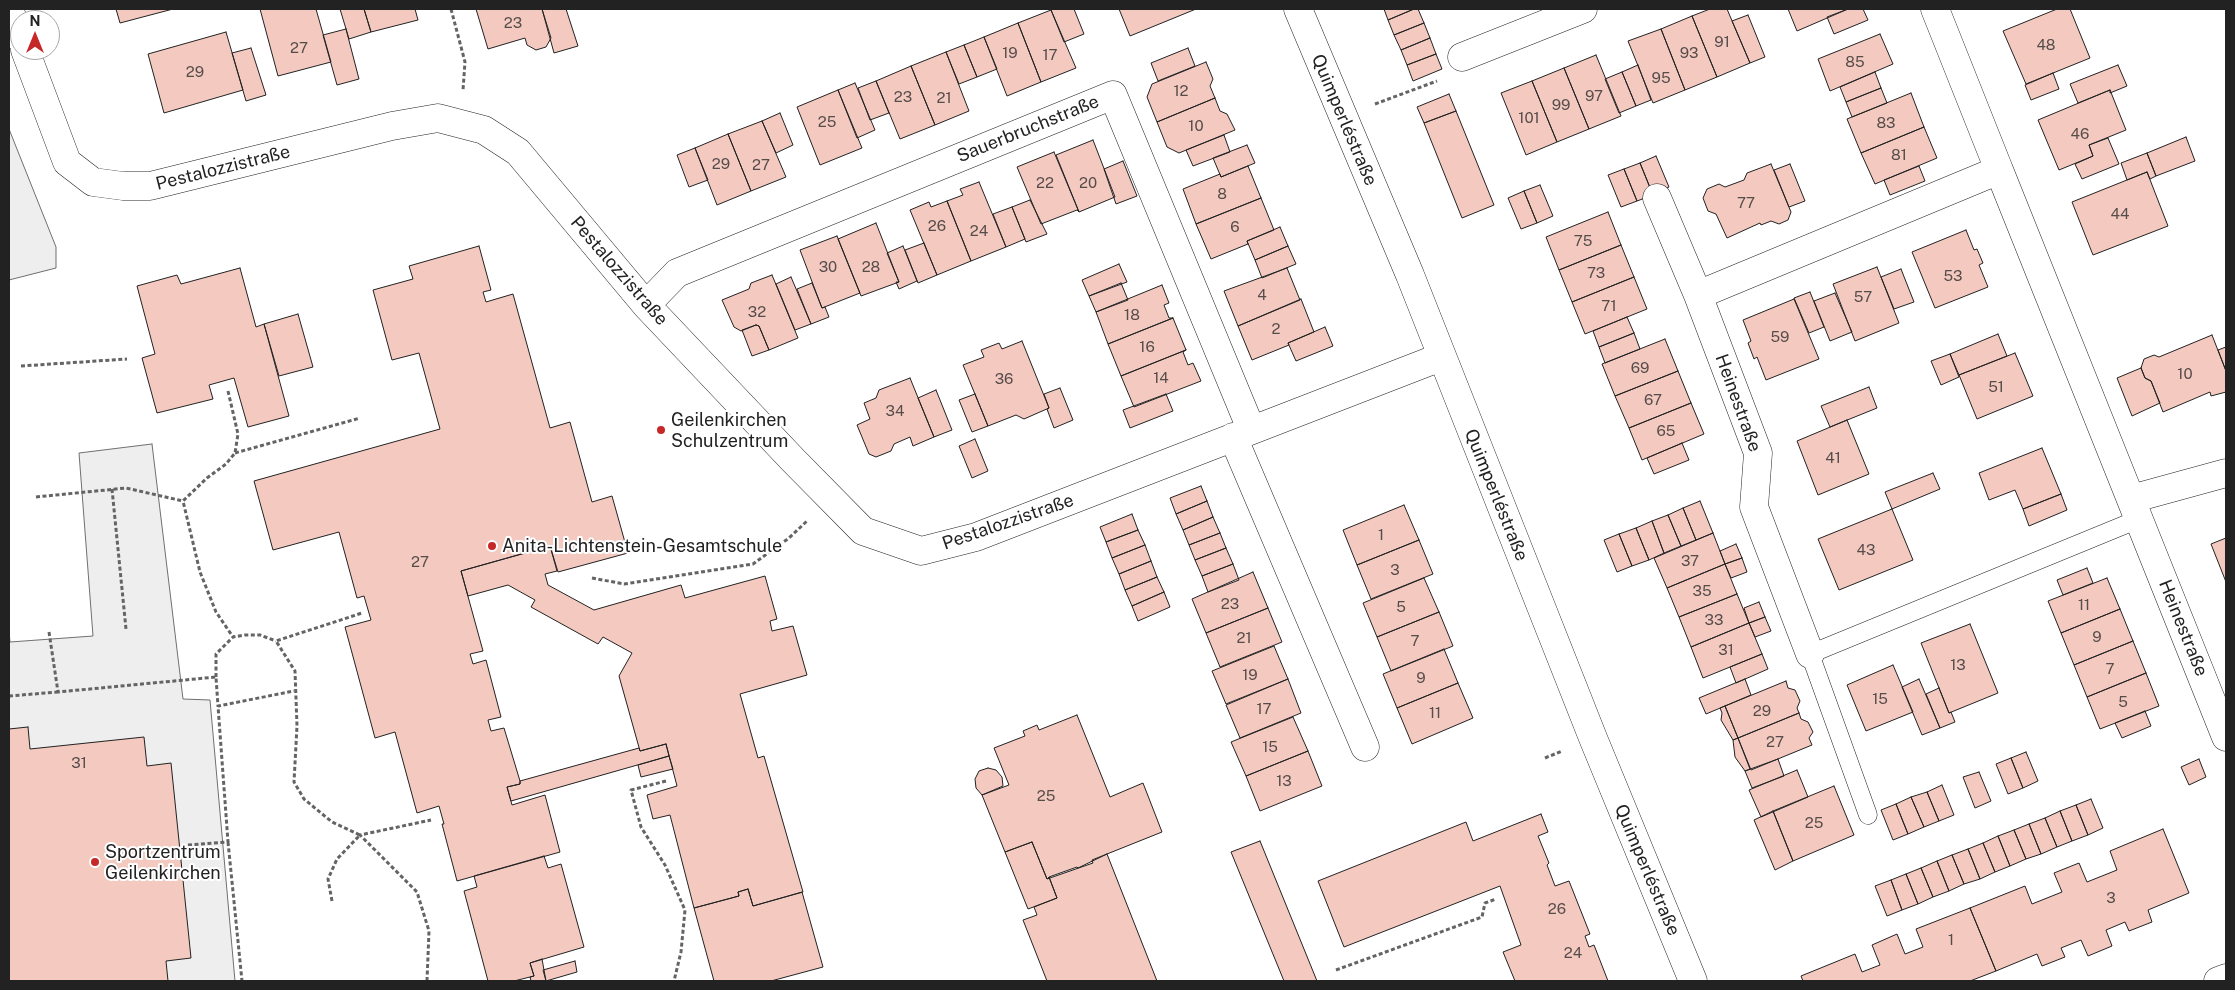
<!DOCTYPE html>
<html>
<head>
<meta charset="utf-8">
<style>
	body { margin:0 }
	#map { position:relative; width:2235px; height:990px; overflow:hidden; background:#fff; font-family:"Public Sans",sans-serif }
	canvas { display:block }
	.frame { position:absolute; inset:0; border:10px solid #222; pointer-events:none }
	.north { position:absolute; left:10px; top:10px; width:50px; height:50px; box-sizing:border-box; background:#fff; border:1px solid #a7a7a7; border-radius:50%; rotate:0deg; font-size:14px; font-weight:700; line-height:20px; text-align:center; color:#222 }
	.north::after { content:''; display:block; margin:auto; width:18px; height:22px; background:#c62828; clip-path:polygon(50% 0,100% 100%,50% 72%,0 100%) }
</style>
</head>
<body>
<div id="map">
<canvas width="2235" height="990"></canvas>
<div class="frame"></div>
<div class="north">N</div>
</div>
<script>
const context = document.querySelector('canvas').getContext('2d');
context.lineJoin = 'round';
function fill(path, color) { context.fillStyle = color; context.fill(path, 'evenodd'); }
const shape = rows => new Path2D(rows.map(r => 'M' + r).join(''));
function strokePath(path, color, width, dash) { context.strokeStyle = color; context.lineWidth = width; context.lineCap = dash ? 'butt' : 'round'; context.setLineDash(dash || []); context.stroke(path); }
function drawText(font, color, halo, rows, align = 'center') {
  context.font = font + ' "Public Sans",sans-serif'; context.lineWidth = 4; context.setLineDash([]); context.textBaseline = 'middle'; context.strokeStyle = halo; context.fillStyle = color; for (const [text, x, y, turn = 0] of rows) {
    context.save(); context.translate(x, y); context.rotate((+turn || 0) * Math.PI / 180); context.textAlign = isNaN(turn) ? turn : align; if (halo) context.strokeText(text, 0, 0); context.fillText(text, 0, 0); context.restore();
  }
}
const green = shape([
	[9,129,56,247,56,268,9,280,9,129],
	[152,444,183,699,210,700,235,981,9,981,9,631,10,642,93,636,79,453,152,444]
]);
const building = shape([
	[116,9,173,9,120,23,116,9],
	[260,9,316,9,331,62,278,76,260,9],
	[340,9,364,9,371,32,349,39,340,9],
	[364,9,415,9,418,20,371,32,364,9],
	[476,9,542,9,551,38,546,47,536,50,527,45,525,38,488,49,476,9],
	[542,9,566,9,578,46,554,53,542,9],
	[1054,9,1074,9,1084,34,1064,42,1051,10,1054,9],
	[1119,9,1196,9,1130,36,1119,9],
	[1384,9,1414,9,1388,20,1384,9],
	[1414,9,1418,9,1424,23,1394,35,1388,20,1414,9],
	[1710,9,1727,9,1750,63,1717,77,1692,16,1710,9],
	[1788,9,1848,9,1797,31,1788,9],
	[1848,9,1863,9,1868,20,1834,34,1827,17,1848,9],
	[2057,9,2070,9,2090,58,2026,84,2003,31,2057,9],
	[1051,10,1076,68,1041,82,1018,23,1051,10],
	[1748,15,1765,57,1750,63,1732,21,1748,15],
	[1692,16,1717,77,1685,90,1661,29,1692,16],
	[1018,23,1041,82,1007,96,984,37,1018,23],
	[1424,23,1430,38,1401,50,1394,35,1424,23],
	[346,29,359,79,337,85,323,35,346,29],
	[1661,29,1685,90,1653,103,1628,41,1661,29],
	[226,32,243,90,164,113,148,54,226,32],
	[1880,34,1893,64,1830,91,1818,59,1880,34],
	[984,37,997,69,977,77,964,45,984,37],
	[1430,38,1436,54,1407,65,1401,50,1430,38],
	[964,45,977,77,959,84,946,52,964,45],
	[251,48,266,95,246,101,232,53,251,48],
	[1188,48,1195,66,1158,81,1151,63,1188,48],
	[946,52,969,111,935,125,911,66,946,52],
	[1436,54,1442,69,1413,81,1407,65,1436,54],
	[1596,55,1621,116,1589,129,1564,68,1596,55],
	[1206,62,1213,79,1210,86,1215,98,1157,122,1147,97,1152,84,1206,62],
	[1638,65,1651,100,1636,106,1622,72,1638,65],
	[2118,65,2127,86,2110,93,2110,90,2078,103,2070,84,2118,65],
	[911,66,935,125,900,139,876,81,911,66],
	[1564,68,1589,129,1557,142,1532,81,1564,68],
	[1622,72,1636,106,1619,113,1605,79,1622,72],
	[1875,72,1881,88,1846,102,1840,87,1875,72],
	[2053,73,2059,89,2031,100,2025,85,2053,73],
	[876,81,889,113,870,120,858,88,876,81],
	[1532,81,1557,142,1526,155,1501,93,1532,81],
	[855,83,875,130,857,138,838,90,855,83],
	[1881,88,1887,103,1852,117,1846,102,1881,88],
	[838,90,862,148,820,165,797,107,838,90],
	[2110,90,2126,130,2089,145,2093,156,2059,170,2038,120,2110,90],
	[1911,93,1924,127,1861,153,1847,119,1911,93],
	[1449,94,1456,111,1424,123,1417,107,1449,94],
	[1215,98,1220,111,1227,114,1235,130,1179,153,1167,147,1157,122,1215,98],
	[1456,111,1494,205,1462,218,1424,123,1456,111],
	[780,113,793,145,776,153,762,121,780,113],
	[762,121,786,177,751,191,728,134,762,121],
	[1924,127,1937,158,1875,184,1861,153,1924,127],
	[728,134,751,191,717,205,695,148,728,134],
	[1224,135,1230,152,1193,166,1186,150,1224,135],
	[2186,137,2195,161,2156,176,2147,153,2186,137],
	[2108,138,2119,164,2082,179,2075,164,2093,156,2089,145,2108,138],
	[1093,140,1115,197,1079,212,1056,155,1093,140],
	[1247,145,1255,163,1221,177,1213,158,1247,145],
	[695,148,708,180,689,187,677,155,695,148],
	[1054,152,1079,212,1077,210,1041,224,1017,167,1054,152],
	[2147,153,2156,176,2150,179,2147,172,2127,180,2121,163,2147,153],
	[1656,156,1669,187,1653,195,1640,163,1656,156],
	[1123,161,1137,196,1116,204,1104,169,1123,161],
	[1640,163,1653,195,1637,201,1624,169,1640,163],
	[1771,164,1791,212,1788,220,1779,224,1771,221,1761,225,1760,223,1727,238,1716,214,1708,211,1703,198,1707,189,1719,184,1725,187,1744,180,1747,173,1771,164],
	[1790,164,1805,201,1789,207,1774,170,1790,164],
	[1248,166,1261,198,1196,224,1183,189,1220,174,1221,177,1248,166],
	[1919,166,1925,181,1890,195,1884,180,1919,166],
	[1624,169,1637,201,1621,207,1608,175,1624,169],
	[2147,172,2168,226,2093,255,2072,202,2147,172],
	[979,182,1006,247,971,261,947,201,963,195,960,189,979,182],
	[1540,185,1553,216,1537,223,1524,191,1540,185],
	[1524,191,1537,223,1521,229,1508,198,1524,191],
	[1261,198,1274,230,1247,241,1248,244,1211,259,1196,224,1261,198],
	[1030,200,1047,234,1026,242,1012,207,1030,200],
	[947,201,971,261,937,275,910,210,929,202,931,207,947,201],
	[1012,207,1025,239,1006,247,993,214,1012,207],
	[1608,212,1621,245,1559,270,1546,237,1608,212],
	[876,223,899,282,861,296,838,239,876,223],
	[1280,227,1288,246,1255,260,1247,241,1280,227],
	[1966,230,1974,250,1977,249,1983,263,1979,265,1988,287,1935,308,1912,252,1966,230],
	[837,236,860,293,822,308,800,250,837,236],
	[924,243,937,275,918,283,905,250,924,243],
	[1621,245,1634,277,1572,302,1559,270,1621,245],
	[479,246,491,290,483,292,486,302,513,294,550,428,570,422,592,502,612,496,628,553,558,572,550,546,461,571,483,651,470,654,473,664,486,660,501,717,488,720,491,731,504,728,520,781,520,784,507,787,512,805,545,795,560,852,457,881,442,824,444,824,439,806,417,813,395,732,375,738,345,627,371,620,364,596,357,598,339,532,273,550,254,481,440,429,419,353,392,360,373,290,413,279,409,266,479,246],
	[903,246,917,281,899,289,896,282,899,282,887,253,903,246],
	[1288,246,1296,264,1262,278,1255,260,1288,246],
	[1119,264,1127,282,1089,296,1082,280,1119,264],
	[1877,267,1899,323,1855,341,1833,284,1877,267],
	[240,268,256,327,264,324,289,416,248,427,234,378,209,385,213,399,157,413,142,358,155,354,137,286,177,275,181,284,240,268],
	[1287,268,1300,300,1238,326,1224,291,1287,268],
	[1901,269,1914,302,1894,309,1881,277,1901,269],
	[772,275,798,338,769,350,759,326,756,325,741,331,734,327,722,300,749,289,751,283,772,275],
	[791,277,811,324,795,330,776,284,791,277],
	[1634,277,1647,309,1585,334,1572,302,1634,277],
	[812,283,822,308,825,307,829,317,811,324,797,289,812,283],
	[1121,283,1128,300,1096,312,1089,296,1121,283],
	[1162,285,1169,303,1164,305,1169,318,1173,318,1108,344,1096,312,1162,285],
	[1810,292,1824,327,1809,333,1794,298,1810,292],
	[1835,293,1852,332,1830,341,1814,301,1835,293],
	[1301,299,1314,332,1288,343,1289,345,1252,360,1238,326,1301,299],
	[1794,299,1819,359,1766,380,1757,357,1754,359,1748,343,1751,341,1743,320,1794,299],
	[298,314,313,367,279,376,264,324,298,314],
	[1627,317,1634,333,1599,347,1593,331,1627,317],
	[1173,318,1186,350,1121,376,1108,344,1173,318],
	[756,325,759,326,769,350,752,356,742,330,756,325],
	[1325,327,1333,346,1296,361,1288,343,1325,327],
	[1634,333,1640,349,1605,363,1599,347,1634,333],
	[1998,334,2007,356,1959,375,1950,354,1998,334],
	[2212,335,2226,371,2226,392,2211,396,2210,392,2163,412,2151,381,2145,378,2141,368,2144,359,2154,355,2159,357,2212,335],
	[1665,339,1678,371,1615,396,1602,364,1665,339],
	[1022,341,1049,408,1024,419,1016,415,988,426,963,365,984,357,981,350,999,343,1002,349,1022,341],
	[2226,347,2226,371,2218,350,2226,347],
	[1186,350,1183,352,1188,365,1193,363,1201,381,1134,407,1121,376,1186,350],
	[2015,353,2033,396,1977,419,1959,375,2015,353],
	[1950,354,1959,377,1941,385,1931,361,1950,354],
	[2141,368,2145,378,2151,381,2160,403,2132,416,2117,378,2141,368],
	[1678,371,1691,403,1629,428,1615,396,1678,371],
	[910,378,934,437,913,446,910,437,894,444,891,451,876,457,869,454,857,425,870,419,864,403,876,398,879,390,910,378],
	[1869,387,1877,408,1830,427,1821,406,1869,387],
	[1060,388,1073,420,1054,428,1047,409,1049,408,1044,394,1060,388],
	[936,390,952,430,934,437,918,398,936,390],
	[975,394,988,426,972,432,959,400,975,394],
	[1166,394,1173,411,1130,428,1123,410,1166,394],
	[1691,403,1704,434,1642,460,1629,428,1691,403],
	[1847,420,1869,474,1818,495,1797,441,1847,420],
	[975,439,988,471,972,478,959,446,975,439],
	[1682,443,1689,460,1654,474,1647,458,1682,443],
	[2042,448,2061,494,2023,509,2015,490,1989,500,1979,473,2042,448],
	[1933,473,1940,489,1892,509,1885,492,1933,473],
	[1201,486,1207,501,1176,514,1170,498,1201,486],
	[2061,494,2067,510,2029,526,2023,509,2061,494],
	[1207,501,1213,517,1183,530,1176,514,1207,501],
	[1700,501,1713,533,1696,540,1683,508,1700,501],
	[1404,505,1419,540,1357,565,1343,530,1404,505],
	[1683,508,1696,540,1681,546,1668,515,1683,508],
	[1892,509,1913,560,1839,590,1818,539,1892,509],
	[1132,514,1138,530,1106,542,1100,527,1132,514],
	[1668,515,1681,546,1664,553,1652,521,1668,515],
	[1213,517,1220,533,1189,545,1183,530,1213,517],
	[1652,521,1664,553,1649,560,1636,528,1652,521],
	[1636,528,1649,560,1632,566,1619,534,1636,528],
	[1138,530,1145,545,1112,558,1106,542,1138,530],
	[1220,533,1226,548,1195,560,1189,545,1220,533],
	[1713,533,1725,564,1667,588,1654,558,1713,533],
	[1619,534,1632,566,1617,572,1604,540,1619,534],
	[2226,538,2226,582,2211,544,2226,538],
	[1419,540,1433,574,1371,599,1357,565,1419,540],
	[1736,544,1742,558,1725,564,1720,551,1736,544],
	[1145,545,1151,561,1119,574,1112,558,1145,545],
	[550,546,557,571,545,574,548,585,594,610,681,585,685,598,765,576,777,619,770,621,772,631,793,626,807,675,740,694,758,758,764,756,803,892,753,906,748,889,738,892,739,896,694,908,670,815,653,819,647,795,677,786,666,744,640,751,619,676,632,653,603,637,598,644,531,607,535,600,508,585,468,596,461,571,550,546],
	[1226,548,1233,564,1202,576,1195,560,1226,548],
	[1742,558,1747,572,1731,578,1725,564,1742,558],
	[1151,561,1157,577,1125,590,1119,574,1151,561],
	[1233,564,1239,580,1208,592,1202,576,1233,564],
	[1725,564,1737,594,1679,617,1667,588,1725,564],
	[2087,568,2093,583,2063,595,2057,580,2087,568],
	[1253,572,1268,608,1206,633,1192,599,1253,572],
	[1157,577,1164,592,1132,606,1125,590,1157,577],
	[1424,578,1439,612,1377,637,1363,603,1424,578],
	[2107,578,2120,609,2061,633,2048,601,2107,578],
	[1164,592,1170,607,1138,621,1132,606,1164,592],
	[1737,594,1749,623,1691,647,1679,617,1737,594],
	[1759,602,1765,617,1749,623,1744,608,1759,602],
	[1268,608,1282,642,1220,667,1206,633,1268,608],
	[2120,609,2133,641,2074,665,2061,633,2120,609],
	[1439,612,1453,646,1391,671,1377,637,1439,612],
	[1765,617,1771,631,1755,637,1749,623,1765,617],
	[1749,623,1762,654,1703,678,1691,647,1749,623],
	[1970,624,1998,693,1949,713,1921,643,1970,624],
	[2133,641,2146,673,2087,697,2074,665,2133,641],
	[1274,646,1288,679,1226,704,1212,671,1274,646],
	[1444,649,1458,683,1397,708,1383,674,1444,649],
	[1762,654,1768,669,1736,683,1730,667,1762,654],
	[1893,665,1913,712,1866,731,1847,685,1893,665],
	[2146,673,2159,706,2100,729,2087,697,2146,673],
	[1288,679,1301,713,1240,738,1226,705,1288,679],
	[1745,679,1751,695,1706,714,1699,698,1745,679],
	[1919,679,1940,728,1922,735,1902,687,1919,679],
	[1786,681,1788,688,1795,690,1800,701,1797,708,1799,713,1738,738,1725,706,1786,681],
	[1458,683,1473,718,1412,744,1397,708,1458,683],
	[1939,688,1949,713,1951,712,1955,722,1940,728,1926,694,1939,688],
	[1725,706,1738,738,1733,740,1721,720,1722,713,1720,708,1725,706],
	[2145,711,2151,726,2122,738,2115,723,2145,711],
	[1799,713,1801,719,1808,722,1813,732,1809,738,1812,745,1751,770,1738,738,1799,713],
	[1077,715,1110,797,1143,783,1162,832,1092,860,1093,863,1047,879,1032,842,1005,852,982,795,1009,785,994,748,1025,736,1023,731,1037,725,1039,730,1077,715],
	[1293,717,1308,751,1246,776,1231,742,1293,717],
	[28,727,30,749,144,737,147,766,171,763,191,958,166,961,168,981,9,981,9,729,28,727],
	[1738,738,1750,769,1745,771,1735,757,1733,740,1738,738],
	[666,744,669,756,511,801,507,787,520,784,520,781,639,748,640,751,666,744],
	[1308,751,1322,786,1260,811,1246,776,1308,751],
	[2026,752,2038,781,2023,788,2011,758,2026,752],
	[669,756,673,769,641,777,638,765,669,756],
	[2011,758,2023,788,2008,794,1996,764,2011,758],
	[1778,759,1784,776,1752,788,1745,771,1778,759],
	[2199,759,2206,777,2189,785,2181,767,2199,759],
	[988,768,996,770,1002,777,1003,786,982,795,976,788,975,779,979,771,988,768],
	[1797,770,1808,797,1761,817,1749,790,1797,770],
	[1979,772,1991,801,1975,808,1963,777,1979,772],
	[1942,785,1954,815,1939,821,1927,792,1942,785],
	[1834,786,1854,835,1793,861,1773,811,1834,786],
	[1927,792,1939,821,1924,827,1911,797,1927,792],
	[1911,797,1924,827,1908,834,1896,804,1911,797],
	[2091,799,2103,828,2088,835,2076,805,2091,799],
	[1896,804,1908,834,1893,840,1881,810,1896,804],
	[2076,805,2088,835,2072,841,2060,811,2076,805],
	[1773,811,1793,861,1775,870,1754,820,1773,811],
	[2060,811,2072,841,2057,847,2045,818,2060,811],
	[1541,814,1548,832,1538,836,1549,863,1547,865,1555,886,1569,881,1590,934,1585,936,1589,947,1594,945,1608,981,1515,981,1503,952,1521,945,1500,886,1344,947,1318,881,1466,822,1473,841,1541,814],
	[2045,818,2057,847,2041,854,2029,824,2045,818],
	[2029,824,2041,854,2026,859,2014,830,2029,824],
	[2163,829,2189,893,2148,910,2152,922,2129,931,2125,922,2106,930,2112,946,2088,956,2081,940,2061,948,2065,957,2042,966,2037,954,1996,971,1970,908,2025,886,2032,904,2062,892,2054,873,2079,863,2087,882,2117,870,2110,851,2163,829],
	[2014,830,2026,859,2010,866,1998,836,2014,830],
	[1998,836,2010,866,1995,872,1983,843,1998,836],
	[1260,841,1317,981,1284,981,1231,852,1260,841],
	[1032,842,1047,879,1049,877,1057,898,1028,909,1005,852,1032,842],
	[1983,843,1995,872,1980,879,1968,849,1983,843],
	[1968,849,1980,879,1964,884,1952,855,1968,849],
	[1107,854,1157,981,1047,981,1023,920,1037,915,1034,907,1057,898,1049,877,1077,867,1078,868,1107,854],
	[1952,855,1964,884,1949,891,1937,861,1952,855],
	[544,856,548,868,561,864,584,947,530,963,534,976,514,981,488,981,464,891,477,887,474,876,544,856],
	[1937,861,1949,891,1933,897,1921,868,1937,861],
	[1921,868,1933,897,1918,904,1906,874,1921,868],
	[1906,874,1918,904,1902,910,1891,880,1906,874],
	[1891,880,1902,910,1887,916,1875,886,1891,880],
	[748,889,753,906,802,892,823,967,771,981,714,981,694,908,739,896,738,892,748,889],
	[1970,908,1996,971,1970,981,1803,981,1801,976,1855,954,1862,972,1880,965,1872,945,1897,934,1905,954,1923,947,1916,929,1970,908],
	[542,959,546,981,531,981,530,977,534,976,530,963,542,959],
	[575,961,577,972,546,981,543,970,575,961]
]);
const path = shape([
	[451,9,465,62,463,90],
	[1375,104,1437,81],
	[21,366,127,359],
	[228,391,238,434,235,453,226,464,207,478,183,501,200,572,216,612,233,637],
	[235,453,360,418],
	[112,489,126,629],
	[36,497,126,488,183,501],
	[592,578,624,584,753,564,789,538,807,521],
	[49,632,58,692,216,677,218,706],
	[216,677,216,654,233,637,245,635,260,635,276,641],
	[9,696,58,692],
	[1545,758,1562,751],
	[666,781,631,790,641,827,665,865,685,910,681,952,674,981],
	[228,842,242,981],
	[188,845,228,842,218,706,294,691],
	[332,901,328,879,337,859,360,835,332,822,304,799,294,782,297,726,295,671,276,641,362,613],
	[1336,970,1482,917,1485,903,1496,899],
	[427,981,429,931,417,892,360,835,431,820]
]);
const service = shape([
	[1868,815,1810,654,2139,519]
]);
const minor = shape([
	[9,9,20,38],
	[1298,9,1410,275,1593,738,1693,981],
	[25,50,67,162,93,182,123,186,150,186,392,126,438,118,484,130,518,152,646,305,793,460,863,531,921,551,976,537,1441,357],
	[1462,57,1583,9],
	[1999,170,2226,737],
	[1657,198,1698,295],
	[646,305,677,273,1113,95,1251,429],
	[1233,437,1365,747],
	[2131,499,2226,473],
	[1810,654,1754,507,1758,453,1698,295,1999,170,1935,9],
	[2218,981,2226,978]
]);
const markers = [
	[661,430,5,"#c62828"],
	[492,546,5,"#c62828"],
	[95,862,5,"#c62828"]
];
const numberNames = [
	["23",513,23],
	["91",1722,42],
	["48",2046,45],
	["27",299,48],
	["19",1010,53],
	["93",1689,53],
	["17",1050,55],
	["85",1855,62],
	["29",195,72],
	["95",1661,78],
	["12",1181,91],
	["97",1594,96],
	["23",903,97],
	["21",944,98],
	["99",1561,105],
	["101",1529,118],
	["25",827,122],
	["83",1886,123],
	["10",1196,126],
	["46",2080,134],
	["81",1899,155],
	["29",721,164],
	["27",761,165],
	["22",1045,183],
	["20",1088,183],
	["8",1222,194],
	["77",1746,203],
	["44",2120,214],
	["26",937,226],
	["6",1235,227],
	["24",979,231],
	["75",1583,241],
	["30",828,267],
	["28",871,267],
	["73",1596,273],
	["53",1953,276],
	["4",1262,295],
	["57",1863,297],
	["71",1609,306],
	["32",757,312],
	["18",1132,315],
	["2",1276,329],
	["59",1780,337],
	["16",1147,347],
	["69",1640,368],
	["10",2185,374],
	["14",1161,378],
	["36",1004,379],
	["51",1996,387],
	["67",1653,400],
	["34",895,411],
	["65",1666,431],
	["41",1833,458],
	["1",1381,535],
	["43",1866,550],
	["37",1690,561],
	["27",420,562],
	["3",1395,570],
	["35",1702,591],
	["23",1230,604],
	["11",2084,605],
	["5",1401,607],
	["33",1714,620],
	["9",2097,637],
	["21",1244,638],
	["7",1415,641],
	["31",1726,650],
	["13",1958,665],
	["7",2110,669],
	["19",1250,675],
	["9",1421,678],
	["15",1880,699],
	["5",2123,702],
	["17",1264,709],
	["29",1762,711],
	["11",1435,713],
	["27",1775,742],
	["15",1270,747],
	["31",79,763],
	["13",1284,781],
	["25",1046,796],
	["25",1814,823],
	["3",2111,898],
	["26",1557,909],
	["1",1951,940],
	["24",1573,953]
];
const streetNames = [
	["Quimperléstraße",1344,120,67],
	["Sauerbruchstraße",1028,129,-22],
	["Pestalozzistraße",223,168,-14],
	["Pestalozzistraße",619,271,49],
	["Heinestraße",1738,403,70],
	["Quimperléstraße",1496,495,68],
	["Pestalozzistraße",1008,522,-19],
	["Heinestraße",2183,628,68],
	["Quimperléstraße",1647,870,67]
];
const poiNames = [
	["Geilenkirchen",671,420],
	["Schulzentrum",671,441],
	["Anita-Lichtenstein-Gesamtschule",502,546],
	["Sportzentrum",105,852],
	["Geilenkirchen",105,873]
];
fill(green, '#eee');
strokePath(green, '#6f6f6f', 1);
fill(building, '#f3c9c0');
strokePath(building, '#222', 1);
strokePath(service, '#222', 19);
strokePath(minor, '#222', 29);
strokePath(path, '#646464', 3, [4, 2.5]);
strokePath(service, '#fff', 18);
strokePath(minor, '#fff', 28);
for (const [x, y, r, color] of markers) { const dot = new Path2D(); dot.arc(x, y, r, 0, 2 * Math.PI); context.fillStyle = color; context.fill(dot); strokePath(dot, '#fff', 2); }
drawText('15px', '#564c4a', null, numberNames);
drawText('18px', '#222', '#fff', streetNames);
drawText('18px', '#222', '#fff', poiNames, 'left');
</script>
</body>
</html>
